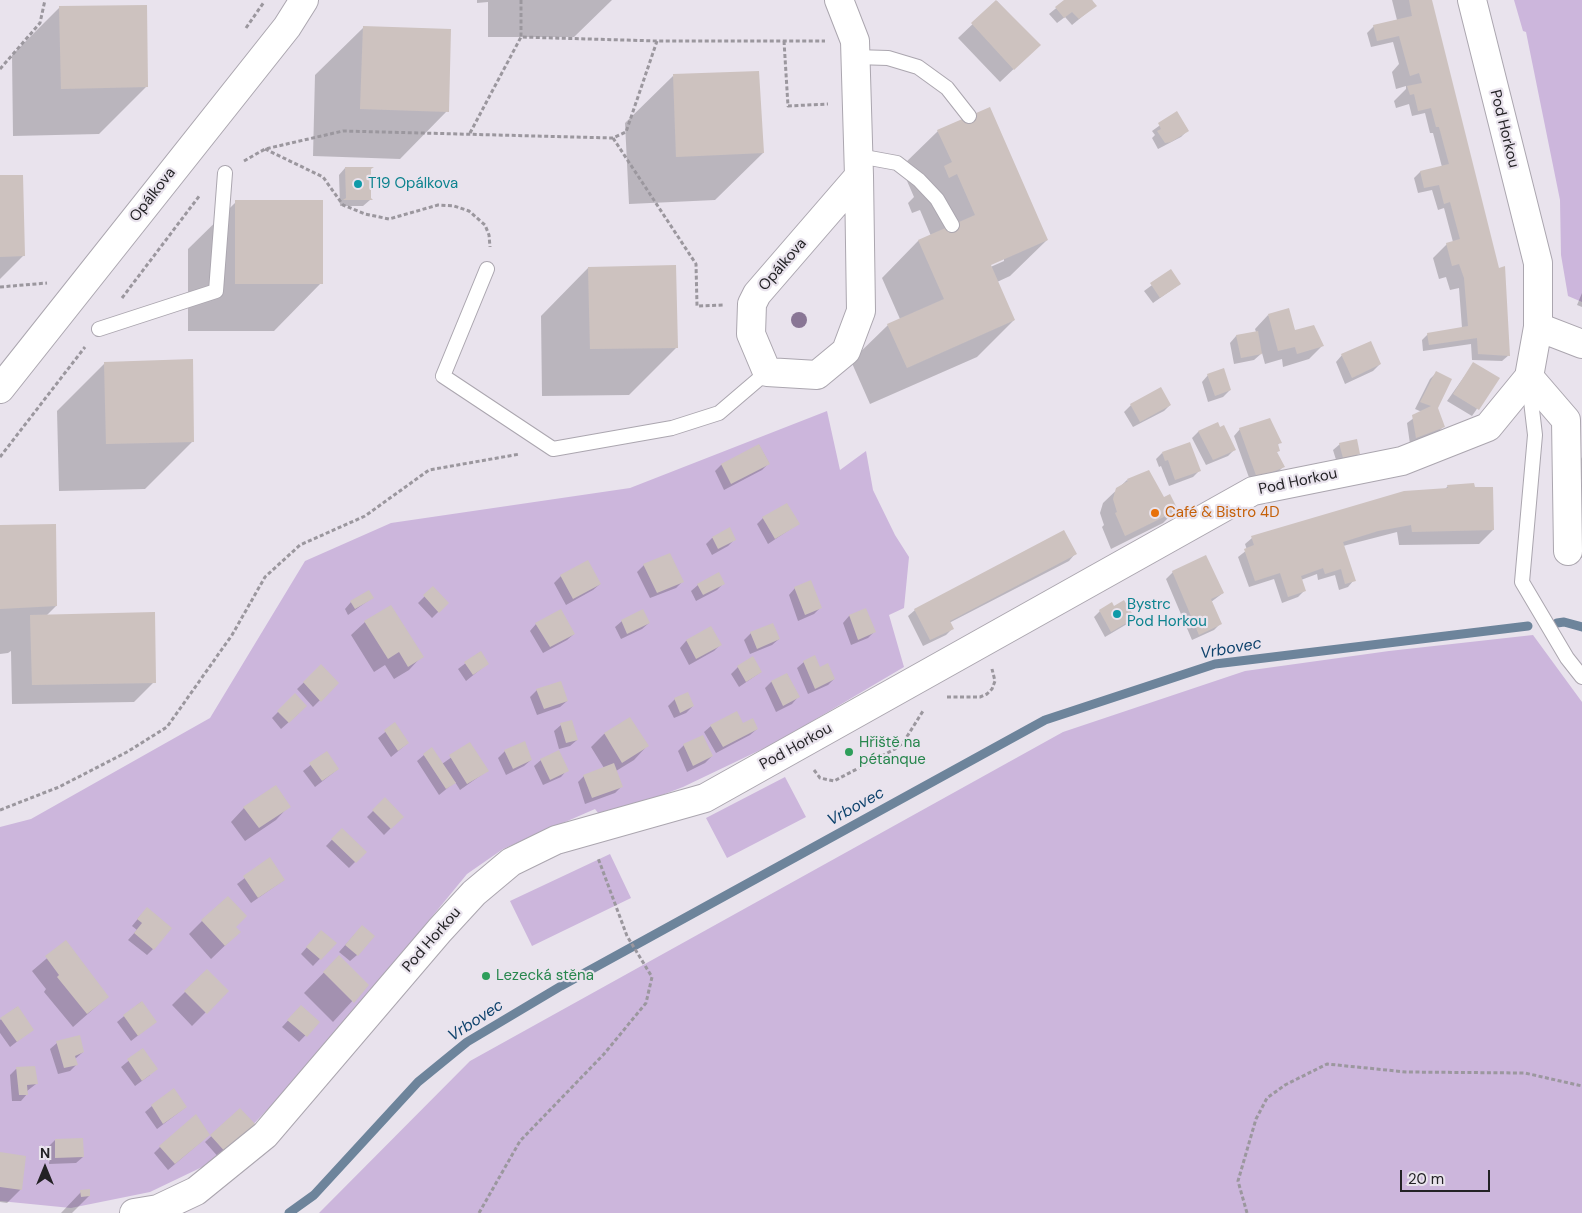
<!DOCTYPE html>
<html>
<head>
<meta charset="utf-8">
<style>
	body { margin:0 }
	#map { position:relative; width:1582px; height:1213px; overflow:hidden; background:#e9e3ed; font-family:"DM Sans",sans-serif }
	canvas { display:block }
	.north { position:absolute; left:20px; top:1143px; width:50px; height:50px; -webkit-text-stroke:4px #e9e3ed; paint-order:stroke; rotate:0deg; font-size:14px; font-weight:700; line-height:20px; text-align:center; color:#232225 }
	.north::after { content:''; display:block; margin:auto; width:18px; height:22px; background:#232225; clip-path:polygon(50% 0,100% 100%,50% 72%,0 100%) }
	.scale { position:absolute; left:1400px; top:1170px; width:90px; height:22px; box-sizing:border-box; border:2px solid #232225; border-top:0; padding-left:6px; font-size:15px; line-height:18px; white-space:nowrap; color:#232225; -webkit-text-stroke:4px #e9e3ed; paint-order:stroke }
</style>
</head>
<body>
<div id="map">
<canvas width="1582" height="1213"></canvas>
<div class="north">N</div>
<div class="scale">20 m</div>
</div>
<script>
const context = document.querySelector('canvas').getContext('2d');
context.lineJoin = 'round';
function fill(path, color) { context.fillStyle = color; context.fill(path, 'evenodd'); }
const shape = rows => new Path2D(rows.map(r => 'M' + r).join(''));
function strokePath(path, color, width, dash) { context.strokeStyle = color; context.lineWidth = width; context.lineCap = dash ? 'butt' : 'round'; context.setLineDash(dash || []); context.stroke(path); }
function drawText(font, color, halo, rows, align = 'center') {
  context.font = font + ' "DM Sans",sans-serif'; context.lineWidth = 4.5; context.setLineDash([]); context.textBaseline = 'middle'; context.strokeStyle = halo; context.fillStyle = color; for (const [text, x, y, turn = 0] of rows) {
    context.save(); context.translate(x, y); context.rotate((+turn || 0) * Math.PI / 180); context.textAlign = isNaN(turn) ? turn : align; if (halo) context.strokeText(text, 0, 0); context.fillText(text, 0, 0); context.restore();
  }
}
const green = shape([
	[1514,0,1582,0,1582,302,1568,296,1561,255,1560,200,1526,32,1523,31],
	[827,411,840,470,866,451,873,490,895,535,909,557,904,608,889,615,904,667,777,742,683,787,602,818,595,809,503,849,467,874,312,1063,221,1158,150,1192,71,1208,0,1201,0,827,31,819,210,718,305,561,391,523,630,488],
	[1533,635,1582,702,1582,1213,319,1213,470,1061,1063,732,1245,671,1389,651],
	[785,777,806,817,727,858,706,818],
	[610,854,631,898,532,946,510,901]
]);
const shadow = shape([
	[477,0,612,0,574,37,488,37,488,2,477,3],
	[1066,0,1092,0,1095,6,1072,25,1065,17,1057,23,1049,14],
	[1392,0,1431,0,1509,355,1502,361,1472,360,1471,344,1423,351,1422,340,1428,334,1462,328,1459,288,1450,290,1446,277,1439,279,1433,258,1447,244,1453,242,1444,208,1438,210,1432,190,1418,193,1414,178,1420,172,1442,167,1433,133,1430,133,1425,113,1412,116,1409,104,1396,108,1394,101,1406,89,1406,86,1396,89,1392,72,1399,64,1393,42,1371,47,1367,33,1374,26,1397,20],
	[997,1,1039,45,1000,82,958,38],
	[60,7,147,86,99,134,13,136,12,55],
	[363,28,447,111,400,159,313,156,315,75],
	[673,76,763,153,715,200,629,204,625,123],
	[1177,113,1188,130,1181,137,1158,149,1152,138,1155,135,1152,131],
	[938,131,1047,240,1010,276,997,282,1014,320,977,357,870,404,851,361,888,325,900,319,882,278,918,241,931,236,920,210,912,213,908,203,914,197,901,167],
	[1004,258,1004,261,986,269,985,267],
	[345,168,370,200,363,206,340,206,339,175],
	[0,176,24,255,0,279],
	[236,202,321,283,274,331,188,331,188,249],
	[588,268,677,347,629,395,542,396,541,316],
	[1171,271,1180,284,1153,303,1144,291],
	[1582,293,1582,307,1577,305],
	[1268,315,1294,331,1322,346,1309,359,1283,367,1282,359,1265,364,1262,353,1254,360,1234,364,1230,343,1236,336,1256,332,1255,329],
	[1342,355,1380,364,1373,371,1345,384,1336,362],
	[105,363,193,441,145,489,59,491,57,411],
	[1473,364,1498,378,1472,416,1447,401],
	[1436,373,1436,408,1443,427,1437,433,1410,444,1407,423,1422,412,1415,409,1430,379],
	[1208,375,1230,390,1223,397,1208,402,1202,382],
	[1131,405,1170,405,1164,411,1133,427,1124,412],
	[1217,423,1234,450,1228,456,1206,465,1192,438,1198,432],
	[1240,429,1280,442,1277,446,1279,450,1276,453,1284,466,1277,473,1251,483,1234,436],
	[1340,444,1358,454,1352,460,1337,463,1333,450],
	[759,445,769,463,762,470,724,490,715,471,721,465],
	[1162,453,1199,471,1193,477,1169,486,1161,466,1159,467,1156,459],
	[1582,457,1582,480,1572,475],
	[1127,480,1164,498,1176,510,1163,523,1111,549,1102,527,1104,525,1100,513,1103,503],
	[1448,486,1493,530,1479,544,1399,545,1397,532,1343,546,1354,580,1348,587,1339,590,1335,575,1318,580,1317,574,1301,580,1304,591,1298,597,1282,603,1274,579,1249,587,1238,557,1247,550,1245,544,1252,538,1444,490],
	[1582,494,1582,558,1566,558,1574,508],
	[763,518,798,524,768,544,757,524],
	[0,527,56,606,46,616,154,682,134,702,12,704,11,651,8,653,0,654],
	[712,538,734,540,728,546,712,555,706,544],
	[1075,554,1069,561,949,623,952,629,946,635,923,646,908,616,915,610],
	[669,555,682,582,676,588,650,598,637,572,644,565],
	[1206,557,1223,593,1211,602,1221,623,1214,630,1192,640,1166,579,1173,572],
	[588,562,600,584,593,590,566,605,554,583,561,576],
	[723,584,717,590,696,601,691,591,698,585],
	[433,588,447,603,432,618,418,603],
	[795,588,820,608,814,614,798,621,789,595],
	[372,598,348,615,345,609,351,602],
	[1113,608,1133,618,1127,624,1105,637,1094,617,1100,611],
	[865,610,874,632,868,638,851,645,843,623,849,616],
	[622,621,649,623,642,629,621,639,615,627],
	[365,622,422,656,409,670,394,679,385,665,374,672,351,635],
	[536,624,574,634,567,640,543,653,530,631],
	[711,628,720,645,714,651,689,665,680,648,686,641],
	[751,633,779,639,772,645,750,654,744,640],
	[480,652,487,664,466,681,458,669],
	[804,662,834,679,828,685,808,694,797,668],
	[321,666,337,683,313,707,297,689],
	[738,667,761,672,739,687,731,674],
	[787,674,798,697,792,704,776,712,765,688,771,682],
	[537,690,567,701,560,707,537,715,530,697],
	[295,695,299,713,281,729,272,718],
	[675,699,693,706,686,713,674,718,668,706],
	[736,713,743,725,757,729,750,735,716,753,704,732,711,726],
	[630,719,647,746,634,760,616,771,622,786,615,793,585,804,578,782,584,776,604,768,591,747,604,734],
	[395,724,408,743,391,757,378,738],
	[561,725,577,740,570,746,559,749,554,731],
	[470,744,487,771,460,790,455,782,439,795,417,761,424,755,442,764],
	[684,745,712,756,705,763,687,772,678,751],
	[505,751,531,760,524,766,506,775,498,758],
	[326,753,338,769,315,787,303,771],
	[541,760,567,770,561,777,543,785,534,766],
	[385,799,402,817,384,835,367,817],
	[289,806,276,820,245,841,231,822,244,808],
	[342,829,365,852,349,868,326,846],
	[270,859,284,880,251,903,237,884],
	[141,915,153,949,147,955,128,940,137,930,132,926],
	[202,921,235,927,239,932,211,959,189,934],
	[356,933,357,955,350,961,339,952],
	[315,938,335,943,313,966,301,954],
	[66,942,107,997,73,1027,44,992,46,989,32,971],
	[339,957,367,985,333,1022,304,993],
	[207,970,227,991,192,1026,172,1005],
	[141,1002,155,1022,131,1041,117,1022],
	[17,1007,32,1030,10,1047,0,1033,0,1020],
	[295,1013,318,1022,299,1042,282,1027],
	[57,1043,83,1052,75,1059,76,1065,70,1071,58,1074,50,1049],
	[142,1050,150,1075,135,1086,121,1067],
	[34,1067,36,1084,27,1091,27,1094,21,1101,12,1101,10,1075,16,1069],
	[152,1106,186,1107,157,1129,145,1112],
	[240,1110,221,1160,205,1142],
	[55,1140,83,1157,76,1163,49,1164,49,1146],
	[202,1141,168,1170,154,1153,160,1147],
	[0,1153,21,1189,7,1203,0,1202],
	[81,1192,89,1196,72,1213,61,1213]
]);
const stream = shape([
	[1557,623,1564,622,1582,627],
	[289,1213,314,1195,418,1082,467,1042,561,986,1045,720,1215,664,1528,626]
]);
const building = shape([
	[996,0,1041,45,1014,70,971,23],
	[1064,0,1092,0,1097,6,1079,19,1072,12,1064,18,1055,7],
	[1409,0,1432,0,1499,268,1505,266,1510,356,1478,354,1477,338,1429,345,1427,333,1468,326,1464,278,1459,264,1452,266,1446,243,1460,239,1450,202,1444,204,1439,185,1424,188,1420,171,1449,164,1439,127,1436,127,1431,108,1418,111,1414,94,1410,95,1407,86,1422,83,1419,73,1410,76,1399,36,1377,41,1373,25,1412,16],
	[147,5,148,87,61,89,59,6],
	[363,26,451,29,449,112,360,109],
	[759,71,764,153,676,157,673,74],
	[990,107,1048,240,991,265,1015,320,907,368,887,324,944,299,918,240,975,215,957,174,949,178,944,166,952,162,937,130],
	[1177,111,1189,131,1171,142,1165,143,1157,131,1161,129,1158,123],
	[345,167,374,167,371,169,371,198,373,200,343,200,346,198],
	[0,175,23,175,25,256,0,257],
	[235,200,323,200,323,284,235,284],
	[676,265,678,348,590,349,588,267],
	[1171,269,1181,284,1160,298,1150,283],
	[1289,308,1295,330,1314,325,1324,346,1297,354,1295,347,1278,351,1268,314],
	[1258,331,1262,354,1241,358,1236,335],
	[1371,341,1381,364,1352,378,1341,354],
	[193,359,194,442,106,444,104,362],
	[1473,362,1500,378,1479,410,1453,394],
	[1224,368,1231,390,1215,396,1207,374],
	[1436,371,1452,379,1438,408,1445,427,1416,438,1412,415,1431,406,1420,402],
	[1161,387,1171,405,1140,422,1130,404],
	[1270,418,1282,443,1278,444,1280,451,1277,452,1285,467,1257,478,1239,428],
	[1218,422,1220,427,1224,425,1236,450,1213,460,1198,431],
	[1357,439,1360,454,1343,458,1339,443],
	[1190,442,1201,471,1175,480,1168,460,1165,461,1162,452],
	[759,444,770,464,731,484,721,464],
	[1149,470,1164,497,1170,494,1178,510,1125,536,1115,513,1117,512,1113,499,1116,488,1128,481,1127,479],
	[1474,483,1475,487,1493,487,1494,530,1412,532,1411,525,1378,531,1343,542,1356,581,1345,584,1341,569,1325,574,1323,568,1301,576,1306,591,1288,597,1280,573,1255,581,1244,549,1254,545,1251,536,1404,491,1448,488,1447,485],
	[787,503,800,524,775,539,762,517],
	[56,524,57,606,0,609,0,525],
	[730,527,736,540,718,549,712,537],
	[1064,530,1077,554,950,621,954,629,930,640,914,609],
	[670,553,684,582,657,593,643,564],
	[1206,555,1224,593,1211,599,1222,624,1199,635,1172,571],
	[588,560,601,584,573,599,560,575],
	[719,572,725,584,703,595,697,584],
	[811,580,822,608,805,615,794,587],
	[433,586,449,603,439,613,423,595],
	[369,590,374,598,355,609,350,601],
	[1124,600,1135,618,1111,632,1099,610,1112,602,1114,606],
	[391,605,424,657,408,667,399,652,388,659,364,621],
	[866,608,876,632,858,640,849,615],
	[561,609,575,634,550,647,535,623],
	[643,609,650,623,627,634,621,620],
	[155,612,156,683,32,685,30,615],
	[773,623,780,639,757,649,750,632],
	[711,626,722,645,696,659,686,640],
	[481,651,489,664,473,675,464,662],
	[815,655,820,667,828,663,835,679,815,689,803,661],
	[753,656,762,672,746,682,737,666],
	[321,664,339,683,321,702,303,682],
	[787,673,800,697,783,706,771,681],
	[561,681,568,701,544,709,536,689],
	[688,692,694,706,680,713,674,698],
	[295,693,307,706,289,723,277,711],
	[737,711,743,723,753,718,758,729,723,747,710,725],
	[630,717,649,746,622,763,604,733],
	[572,720,578,740,566,743,560,723],
	[395,722,409,743,398,751,384,730],
	[703,735,713,756,693,766,683,744],
	[525,741,532,760,513,769,504,750],
	[470,742,489,771,467,784,449,755],
	[432,747,456,783,446,789,423,754],
	[559,750,569,771,550,780,540,759],
	[327,751,339,769,322,781,309,763],
	[614,763,623,787,592,798,583,775],
	[276,785,291,807,259,828,243,807],
	[385,797,404,817,391,829,372,810],
	[342,828,367,852,356,863,331,839],
	[270,857,285,880,258,898,243,876],
	[228,896,247,916,236,927,241,932,225,946,201,920],
	[147,907,172,928,154,950,134,933,142,923,137,919],
	[362,925,375,936,358,956,345,945],
	[321,930,337,943,321,960,306,947],
	[66,940,109,997,87,1014,57,977,59,975,45,956],
	[339,955,369,985,354,1003,323,972],
	[207,969,229,991,207,1014,184,991],
	[142,1001,157,1022,138,1036,123,1015],
	[301,1005,320,1022,307,1037,287,1020],
	[18,1006,34,1030,17,1042,0,1018],
	[80,1035,84,1052,75,1056,78,1065,64,1068,56,1041],
	[143,1048,158,1069,142,1081,127,1059],
	[35,1066,38,1084,27,1085,28,1095,19,1095,16,1067],
	[174,1088,187,1107,163,1124,151,1105],
	[240,1108,258,1127,228,1155,210,1135,175,1164,159,1146,196,1114,210,1135],
	[83,1138,84,1157,55,1158,55,1139],
	[0,1152,26,1156,22,1190,0,1187],
	[90,1189,90,1196,81,1197,80,1190]
]);
const path = shape([
	[521,0,521,37],
	[246,28,264,2],
	[784,41,788,106,828,104],
	[0,69,40,23,45,0],
	[470,133,521,37,657,41,825,41],
	[613,138,696,264,697,306,723,305],
	[265,149,323,177,343,205,365,214,389,219,438,205,454,206,469,211,485,225,489,235,490,247],
	[244,161,265,149,343,131,613,138,626,132,657,41],
	[0,287,47,283],
	[122,298,200,195],
	[0,457,85,347],
	[947,697,980,697,987,694,992,689,995,681,992,669],
	[814,770,820,778,834,781,895,749,903,743,923,711],
	[0,810,59,787,127,752,167,727,232,635,265,577,300,545,365,516,429,470,520,454],
	[479,1213,520,1141,604,1054,646,1003,652,977,627,936,598,858],
	[1247,1213,1238,1181,1256,1119,1267,1098,1285,1085,1327,1064,1406,1072,1525,1073,1582,1086]
]);
const lane = shape([
	[855,57,888,58,918,67,947,88,969,116],
	[859,156,897,163,919,180,937,199,952,225],
	[487,269,443,376,553,449,672,428,719,413,767,372],
	[99,329,216,291,225,173],
	[1529,384,1535,435,1522,582,1567,658,1582,677]
]);
const street = shape([
	[839,0,855,41,859,176,861,311,846,351,817,375,767,372,751,334,752,304,757,294,859,176],
	[1538,327,1582,344],
	[1529,377,1566,420,1568,551],
	[0,389,287,27,304,0],
	[134,1213,158,1209,196,1191,265,1135,440,930,474,893,511,862,556,840,705,798,1253,491,1402,461,1488,427,1529,377,1538,327,1538,263,1472,0]
]);
const trees = [
	[799,320]
];
const markers = [
	[358,184,5,"#0f9aa8"],
	[1155,513,5,"#e8710a"],
	[1117,614,5,"#0f9aa8"],
	[849,752,5,"#2e9e5b"],
	[486,976,5,"#2e9e5b"]
];
const streetNames = [
	["Pod Horkou",1504,129,76],
	["Opálkova",153,195,-52],
	["Opálkova",783,265,-49],
	["Pod Horkou",1298,482,-12],
	["Pod Horkou",796,747,-29],
	["Pod Horkou",432,940,-49]
];
const cultureNames = [
	["T19 Opálkova",368,184],
	["Bystrc",1127,605],
	["Pod Horkou",1127,622]
];
const foodNames = [
	["Café & Bistro 4D",1165,513]
];
const leisureNames = [
	["Hřiště na",859,743],
	["pétanque",859,760],
	["Lezecká stěna",496,976]
];
const waterNames = [
	["Vrbovec",1231,649,-10],
	["Vrbovec",856,807,-29],
	["Vrbovec",476,1021,-33]
];
fill(green, '#ccb6dc');
fill(shadow, '#0003');
strokePath(stream, '#6d849b', 9);
fill(building, '#cdc2bf');
strokePath(lane, '#aba6af', 16);
strokePath(street, '#aba6af', 30);
strokePath(path, '#9b979e', 3, [4, 2.5]);
strokePath(lane, '#fff', 14);
strokePath(street, '#fff', 28);
context.fillStyle = '#897695';
for (const [x, y] of trees) { context.beginPath(); context.arc(x, y, 8, 0, 2 * Math.PI); context.fill(); }
for (const [x, y, r, color] of markers) { const dot = new Path2D(); dot.arc(x, y, r, 0, 2 * Math.PI); context.fillStyle = color; context.fill(dot); strokePath(dot, '#e9e3ed', 2); }
drawText('15px', '#232225', '#e9e3ed', streetNames);
drawText('15px', '#0d838f', '#e9e3ed', cultureNames, 'left');
drawText('15px', '#c56008', '#e9e3ed', foodNames, 'left');
drawText('15px', '#27864d', '#e9e3ed', leisureNames, 'left');
drawText('italic 16px', '#0f436d', '#e9e3ed', waterNames);
</script>
</body>
</html>
